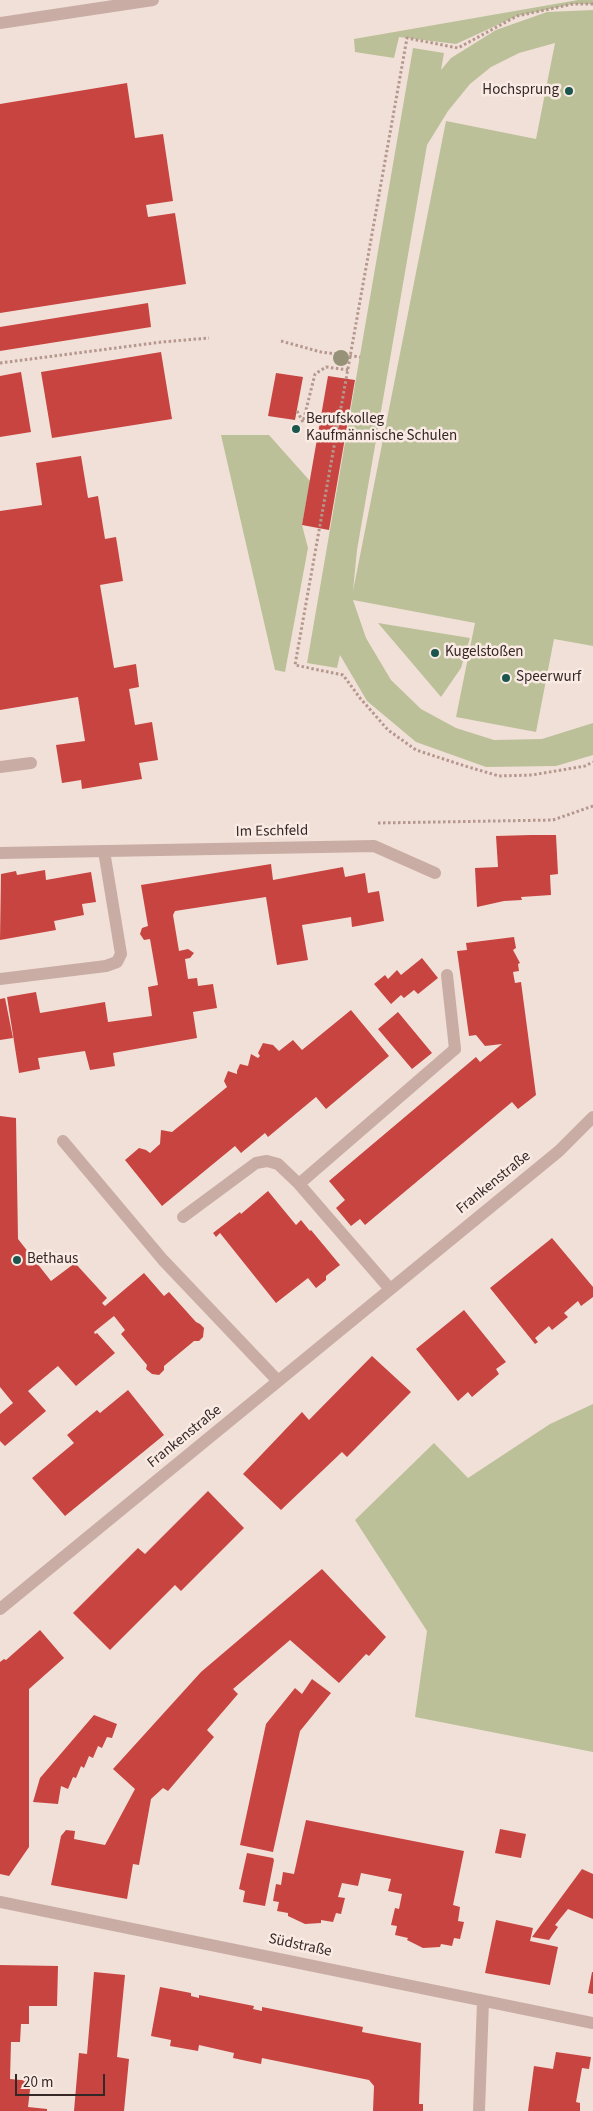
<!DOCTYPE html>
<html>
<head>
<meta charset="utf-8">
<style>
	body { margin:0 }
	#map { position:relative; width:593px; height:2111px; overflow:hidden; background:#f1e0d8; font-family:"Source Sans 3",sans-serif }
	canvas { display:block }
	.scale { position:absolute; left:15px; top:2074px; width:90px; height:22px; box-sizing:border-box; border:2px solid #342726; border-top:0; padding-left:6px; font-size:15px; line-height:18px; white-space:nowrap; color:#342726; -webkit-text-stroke:4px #f9ebe4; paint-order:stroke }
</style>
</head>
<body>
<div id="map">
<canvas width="593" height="2111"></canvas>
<div class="scale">20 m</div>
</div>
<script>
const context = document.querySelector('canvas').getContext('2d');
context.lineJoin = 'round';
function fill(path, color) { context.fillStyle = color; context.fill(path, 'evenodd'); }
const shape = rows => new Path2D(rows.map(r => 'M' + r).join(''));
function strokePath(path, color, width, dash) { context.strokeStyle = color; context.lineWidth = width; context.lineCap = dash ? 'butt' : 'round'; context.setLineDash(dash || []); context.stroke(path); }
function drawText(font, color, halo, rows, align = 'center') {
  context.font = font + ' "Source Sans 3",sans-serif'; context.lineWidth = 5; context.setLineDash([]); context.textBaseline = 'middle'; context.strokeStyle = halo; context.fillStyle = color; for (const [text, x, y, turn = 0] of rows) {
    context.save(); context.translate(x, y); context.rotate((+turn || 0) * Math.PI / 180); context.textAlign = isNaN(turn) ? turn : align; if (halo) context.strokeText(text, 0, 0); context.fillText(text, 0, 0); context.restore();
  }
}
const green = shape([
	[578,0,593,0,593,4,573,4,517,16,456,44,399,37,394,58,355,52,354,39],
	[593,10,593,646,554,639,536,732,456,717,475,623,353,600,366,638,391,680,421,709,456,728,494,740,542,739,593,723,593,755,556,766,486,767,416,742,367,701,340,655,337,668,307,663,413,48,444,53,441,70,451,58,496,30,547,12],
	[555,43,536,139,446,121,353,591,357,550,427,145,448,111,470,84,491,67,519,53],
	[221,435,269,435,310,481,302,525,308,548,285,672,275,670],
	[378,623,470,638,461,668,441,697],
	[593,1404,593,1752,415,1717,427,1631,355,1520,434,1443,468,1478,550,1424]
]);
const building = shape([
	[127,83,135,138,163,134,173,201,146,205,148,217,175,213,186,284,0,313,0,104],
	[148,303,151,327,0,351,0,327],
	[161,352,172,419,52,438,41,372],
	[21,372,31,432,0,437,0,376],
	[276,373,303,377,295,420,268,416],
	[328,376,355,380,329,530,302,525],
	[81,456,88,498,98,496,105,539,116,537,123,581,100,585,114,668,136,664,139,687,129,689,135,725,152,722,158,760,139,763,142,779,82,789,81,780,62,783,56,745,85,741,78,697,0,710,0,511,42,505,36,463],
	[531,835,556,835,558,874,550,875,551,895,521,897,522,900,504,901,477,907,475,868,498,867,496,836],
	[271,864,273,880,343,867,345,877,365,873,368,893,379,891,384,921,352,927,351,917,302,925,308,960,277,965,266,897,175,911,173,915,179,951,188,949,194,953,190,958,185,959,188,979,197,978,198,986,213,984,217,1008,193,1012,197,1038,113,1053,115,1066,90,1070,85,1051,38,1058,40,1069,19,1073,7,997,36,992,40,1013,105,1002,108,1022,152,1016,148,987,158,985,150,939,144,940,140,934,142,928,148,926,141,885],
	[45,870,46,880,91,872,96,902,82,904,84,915,54,921,56,930,0,940,1,874,16,871,17,875],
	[514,937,516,948,513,950,520,963,518,964,519,971,513,972,515,983,521,982,536,1095,518,1109,512,1102,365,1225,360,1219,351,1226,336,1208,345,1200,329,1181,476,1057,480,1062,502,1044,485,1046,476,1035,469,1036,457,951,467,950,466,943],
	[422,958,438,978,418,994,414,990,404,998,401,995,391,1004,374,984,385,975,388,979,397,970,401,975],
	[5,998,13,1038,0,1040,0,999],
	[351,1010,389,1056,326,1109,316,1097,268,1137,265,1133,241,1153,235,1146,162,1206,125,1160,139,1148,146,1150,150,1153,160,1144,161,1130,172,1132,227,1087,224,1081,228,1071,237,1074,237,1071,240,1064,248,1066,251,1054,258,1058,260,1056,258,1053,263,1043,273,1045,279,1051,293,1040,302,1050],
	[398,1012,432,1053,412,1069,378,1029],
	[0,1116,16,1118,18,1239,51,1281,75,1263,107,1298,102,1303,105,1306,144,1273,164,1296,169,1292,196,1322,200,1324,204,1328,203,1337,199,1341,194,1341,164,1366,164,1370,159,1375,152,1374,146,1369,147,1365,121,1334,125,1330,114,1316,94,1332,95,1334,97,1333,115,1353,76,1386,58,1366,28,1391,46,1411,5,1446,0,1441,0,1414,13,1403,0,1387],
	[268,1191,296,1225,301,1220,310,1231,311,1230,340,1265,326,1276,326,1280,316,1288,308,1278,276,1303,220,1233,216,1237,213,1233,240,1212,241,1214],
	[552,1238,593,1287,593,1297,581,1306,578,1301,564,1313,568,1317,552,1330,549,1326,535,1338,538,1342,535,1344,490,1288],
	[464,1310,506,1362,496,1369,499,1374,472,1397,468,1392,458,1401,416,1349],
	[372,1356,411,1392,347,1457,342,1452,281,1510,243,1474,302,1412,309,1420],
	[128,1390,164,1435,65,1516,32,1478,74,1443,67,1435,97,1410,100,1413],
	[208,1491,244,1528,181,1591,175,1585,110,1650,73,1613,138,1548,145,1554],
	[322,1569,386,1637,369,1656,366,1654,339,1683,290,1640,233,1689,238,1694,207,1730,214,1737,168,1791,163,1788,151,1799,139,1865,133,1864,127,1899,51,1885,61,1836,66,1830,75,1831,74,1839,105,1845,135,1789,113,1769,201,1672],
	[40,1630,64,1658,29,1689,29,1847,9,1876,0,1874,0,1662,4,1659,6,1660],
	[312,1679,331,1693,300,1731,273,1852,240,1845,266,1724,295,1688,302,1694],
	[94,1715,117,1724,112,1738,107,1737,102,1748,98,1746,93,1758,89,1756,84,1768,81,1766,76,1778,73,1777,68,1789,61,1786,58,1804,33,1802,40,1778],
	[306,1820,464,1851,453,1905,460,1907,458,1921,464,1922,460,1939,454,1938,452,1946,441,1944,440,1947,423,1948,407,1940,408,1938,395,1935,397,1926,391,1925,395,1908,399,1909,402,1894,388,1891,391,1879,361,1873,358,1886,342,1883,338,1897,345,1898,341,1914,336,1913,333,1922,321,1920,321,1923,305,1924,288,1916,288,1913,277,1911,279,1902,273,1901,276,1884,281,1885,283,1872,294,1874],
	[500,1829,526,1834,521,1858,495,1853],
	[247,1853,273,1858,274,1860,265,1906,243,1902,245,1891,239,1889],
	[582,1869,593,1874,593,1919,568,1909,555,1925,558,1927,549,1940,532,1937],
	[496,1920,533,1928,530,1941,558,1947,550,1985,485,1973],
	[0,1965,58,1966,57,2006,29,2006,29,2024,21,2024,20,2042,11,2042,10,2079,31,2081,28,2107,47,2109,47,2111,0,2111],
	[94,1972,125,1975,117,2057,129,2059,124,2111,74,2111,79,2053,87,2054],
	[592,1972,593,1972,593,1994,588,1993],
	[160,1987,191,1993,191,1996,199,1998,199,1995,254,2006,253,2009,262,2011,262,2007,363,2027,362,2032,421,2043,419,2104,423,2104,423,2111,373,2111,374,2086,369,2080,262,2058,261,2064,233,2058,234,2053,199,2045,198,2051,170,2046,171,2040,151,2036],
	[556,2052,591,2057,589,2069,582,2068,576,2102,580,2103,580,2111,528,2111,534,2066,553,2069]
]);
const path = shape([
	[593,4,573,4,517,16,458,48,407,38,295,665,343,675,360,698,388,730,416,750,465,766,499,776,532,775,585,766,593,762],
	[281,341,321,352,360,357],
	[0,363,162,342,209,338],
	[297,411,303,422,315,374,326,367,348,370],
	[378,823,553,820,593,806]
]);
const service = shape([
	[0,767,31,763],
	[447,975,455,1049],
	[63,1141,163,1260,278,1381]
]);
const minor = shape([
	[0,853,374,846,435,873],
	[0,979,106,966,117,962,121,954,104,851],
	[183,1217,256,1163,267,1161,278,1164,299,1184],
	[390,1289,299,1184,455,1049],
	[0,1609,559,1151,593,1117],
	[0,1902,593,2023],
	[479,2111,483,2002]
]);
const tertiary = shape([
	[0,23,153,0]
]);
const trees = [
	[341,358]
];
const markers = [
	[569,91,5,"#1b564e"],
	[296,429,5,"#1b564e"],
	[435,653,5,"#1b564e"],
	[506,678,5,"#1b564e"],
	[17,1260,5,"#1b564e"]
];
const poiNames = [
	["Hochsprung",559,91,"right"],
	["Berufskolleg",306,420],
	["Kaufmännische Schulen",306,437],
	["Kugelstoßen",445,653],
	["Speerwurf",516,678],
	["Bethaus",27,1260]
];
const streetNames = [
	["Im Eschfeld",272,832,-1],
	["Frankenstraße",494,1183,-39],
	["Frankenstraße",185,1437,-39],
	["Südstraße",300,1946,12]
];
fill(green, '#bbc098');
fill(building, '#c74440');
strokePath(path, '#b5978e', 3, [2.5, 2.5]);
strokePath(service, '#c9ada4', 12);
strokePath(minor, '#c9ada4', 12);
strokePath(tertiary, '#c9ada4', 12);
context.fillStyle = '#969278';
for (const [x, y] of trees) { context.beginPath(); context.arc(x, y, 8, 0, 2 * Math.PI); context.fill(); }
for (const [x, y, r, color] of markers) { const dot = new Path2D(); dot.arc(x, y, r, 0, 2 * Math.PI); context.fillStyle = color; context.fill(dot); strokePath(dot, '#f9ebe4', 2); }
drawText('15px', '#342726', '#f9ebe4', poiNames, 'left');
drawText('15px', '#342726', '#f9ebe4', streetNames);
</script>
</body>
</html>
